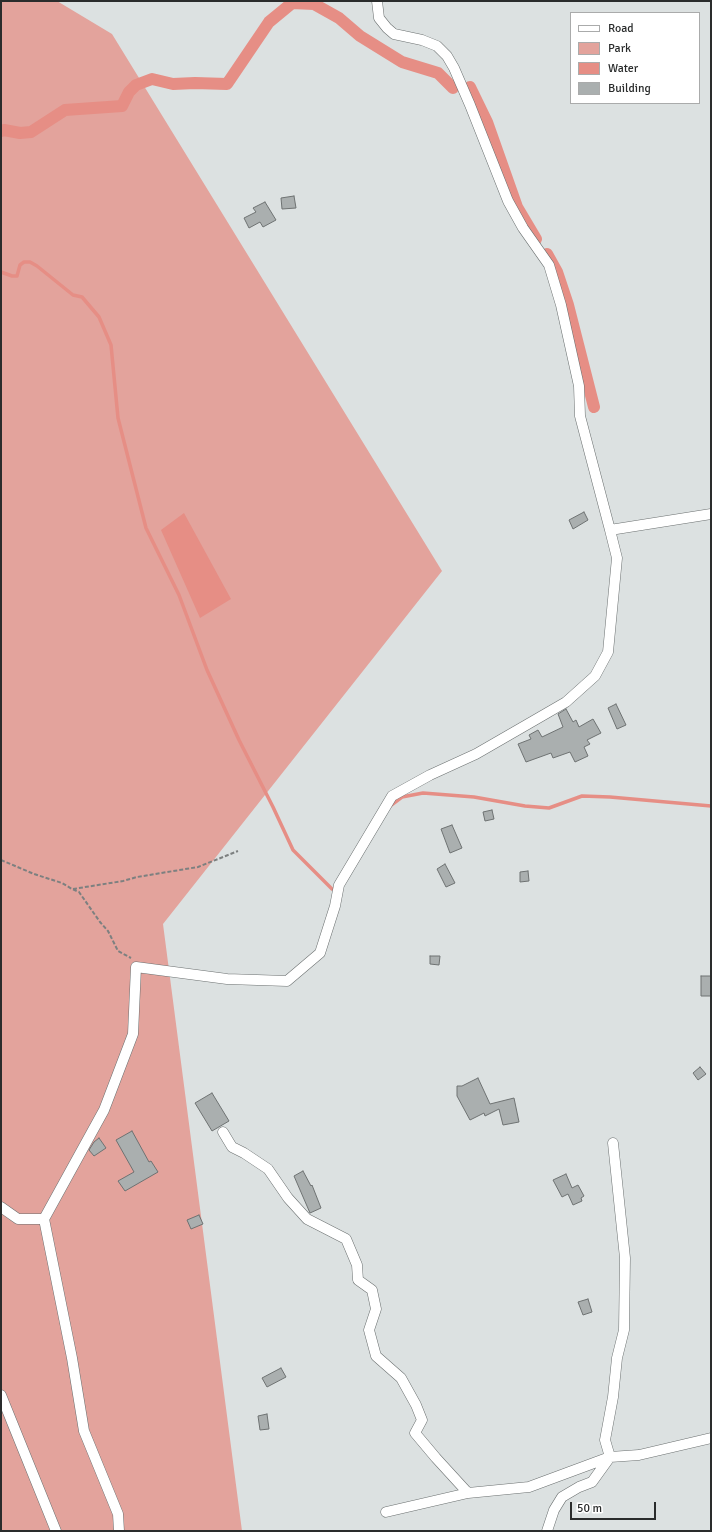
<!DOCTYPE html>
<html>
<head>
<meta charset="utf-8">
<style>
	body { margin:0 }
	#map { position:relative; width:712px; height:1532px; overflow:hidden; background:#dce1e1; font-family:Signika,sans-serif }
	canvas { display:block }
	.frame { position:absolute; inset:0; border:2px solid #2a2c2c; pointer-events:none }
	.legend { position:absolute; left:570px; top:12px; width:130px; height:92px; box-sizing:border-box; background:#fff; border:1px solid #aaabab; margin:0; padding:5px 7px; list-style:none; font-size:12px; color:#2a2c2c }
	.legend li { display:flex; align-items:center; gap:8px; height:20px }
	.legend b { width:20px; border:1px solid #aaabab }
	.scale { position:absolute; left:570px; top:1502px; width:86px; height:18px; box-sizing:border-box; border:2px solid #2a2c2c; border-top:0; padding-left:5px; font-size:12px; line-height:14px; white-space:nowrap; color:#2a2c2c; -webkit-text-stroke:3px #fff; paint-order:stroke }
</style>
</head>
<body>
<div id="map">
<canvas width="712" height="1532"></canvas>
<div class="frame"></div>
<ul class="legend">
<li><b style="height:5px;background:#fff"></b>Road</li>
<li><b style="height:11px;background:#e3a39c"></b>Park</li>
<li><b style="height:11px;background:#e68e85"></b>Water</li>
<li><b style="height:11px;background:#aaafaf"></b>Building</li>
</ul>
<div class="scale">50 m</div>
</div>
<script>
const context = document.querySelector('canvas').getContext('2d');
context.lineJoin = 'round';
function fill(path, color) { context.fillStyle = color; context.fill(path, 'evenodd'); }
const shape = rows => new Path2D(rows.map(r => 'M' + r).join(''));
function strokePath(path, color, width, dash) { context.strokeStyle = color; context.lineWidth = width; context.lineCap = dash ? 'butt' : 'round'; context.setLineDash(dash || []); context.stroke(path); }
const green = shape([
	[1,1,57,1,112,34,442,571,163,924,242,1531,1,1531]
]);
const water = shape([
	[184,513,231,599,200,618,161,530]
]);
const stream = shape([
	[1,272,12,276,17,276,20,265,24,262,30,262,37,266,73,295,82,297,99,317,111,345,118,418,146,528,179,595,207,670,239,740,273,807,293,850,332,889],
	[390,806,402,797,423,793,474,797,525,806,549,808,582,796,610,797,711,806]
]);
const canal = shape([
	[470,87,487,122,517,207,536,239],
	[1,131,4,130,20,133,31,132,65,110,122,106,129,92,136,85,152,79,173,84,195,83,227,84,269,22,292,3,314,4,339,18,360,36,402,62,438,73,453,88],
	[547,254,557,272,568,305,594,407]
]);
const building = shape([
	[294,196,296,208,282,209,281,198,294,196],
	[265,202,276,220,263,227,260,222,249,228,244,218,256,212,253,208,265,202],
	[584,512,588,520,573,529,569,520,584,512],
	[616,704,626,725,617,729,608,708,616,704],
	[566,709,573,722,576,720,579,727,593,719,601,733,587,740,590,744,584,747,588,756,575,762,570,752,553,758,551,753,526,762,518,744,531,739,529,735,538,730,542,737,563,727,558,714,566,709],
	[492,810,494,819,485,821,483,812,492,810],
	[452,825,462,848,450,853,441,829,452,825],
	[445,864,455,883,446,887,437,869,445,864],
	[528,871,529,881,520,882,520,872,528,871],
	[430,956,440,956,439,965,430,964,430,956],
	[701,976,711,976,711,996,701,996,701,976],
	[700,1067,706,1074,698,1080,693,1073,700,1067],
	[478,1078,490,1104,514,1098,519,1122,503,1125,499,1109,485,1116,484,1113,470,1120,457,1096,457,1086,462,1086,478,1078],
	[212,1093,229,1121,212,1131,195,1103,212,1093],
	[132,1131,149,1162,151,1161,158,1172,125,1191,118,1181,134,1172,116,1140,132,1131],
	[99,1138,106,1148,94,1156,89,1150,94,1142,99,1138],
	[303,1171,311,1186,312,1185,321,1208,310,1213,294,1176,303,1171],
	[566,1174,572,1188,578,1185,584,1196,581,1198,582,1201,573,1205,568,1194,562,1197,553,1180,566,1174],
	[199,1215,203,1224,191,1229,187,1220,199,1215],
	[588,1299,592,1312,583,1315,578,1302,588,1299],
	[281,1368,286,1377,267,1387,262,1378,281,1368],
	[267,1414,269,1429,260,1430,258,1416,267,1414]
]);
const path = shape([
	[1,860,34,874,62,883,72,889,79,892,100,922,108,931,118,951,131,958],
	[73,889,123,881,137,877,198,867,238,851]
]);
const street = shape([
	[377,1,379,18,387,28,394,34,422,40,437,46,447,56,454,68,470,105,508,201,523,228,549,265,561,305,579,386,580,416,610,530],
	[223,1132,232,1147,244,1153,268,1169,288,1198,307,1219,346,1239,357,1265,358,1280,372,1290,376,1309,369,1330,376,1356,401,1378,416,1405,422,1420,415,1433,436,1458,468,1493],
	[1,1207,18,1219,44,1219,72,1358,84,1431,118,1514,119,1531],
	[44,1219,104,1110,133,1034,136,967,227,979,287,981,320,953,335,906,339,885,392,796,430,775,476,754,528,724,566,702,595,676,608,652,617,558,610,530,711,514],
	[1,1395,56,1531],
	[386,1512,468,1493,529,1487,610,1457,605,1440,613,1397,617,1358,624,1330,625,1258,613,1143],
	[547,1531,554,1510,562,1497,579,1487,592,1482,610,1457,639,1455,711,1438]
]);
fill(green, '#e3a39c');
fill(water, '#e68e85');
strokePath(stream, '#e68e85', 3.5);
strokePath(canal, '#e68e85', 12);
fill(building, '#aaafaf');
strokePath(building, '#6e7272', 1);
strokePath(street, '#6b7070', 11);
strokePath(path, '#7d8080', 2, [4, 2]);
strokePath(street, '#fff', 10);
</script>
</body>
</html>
